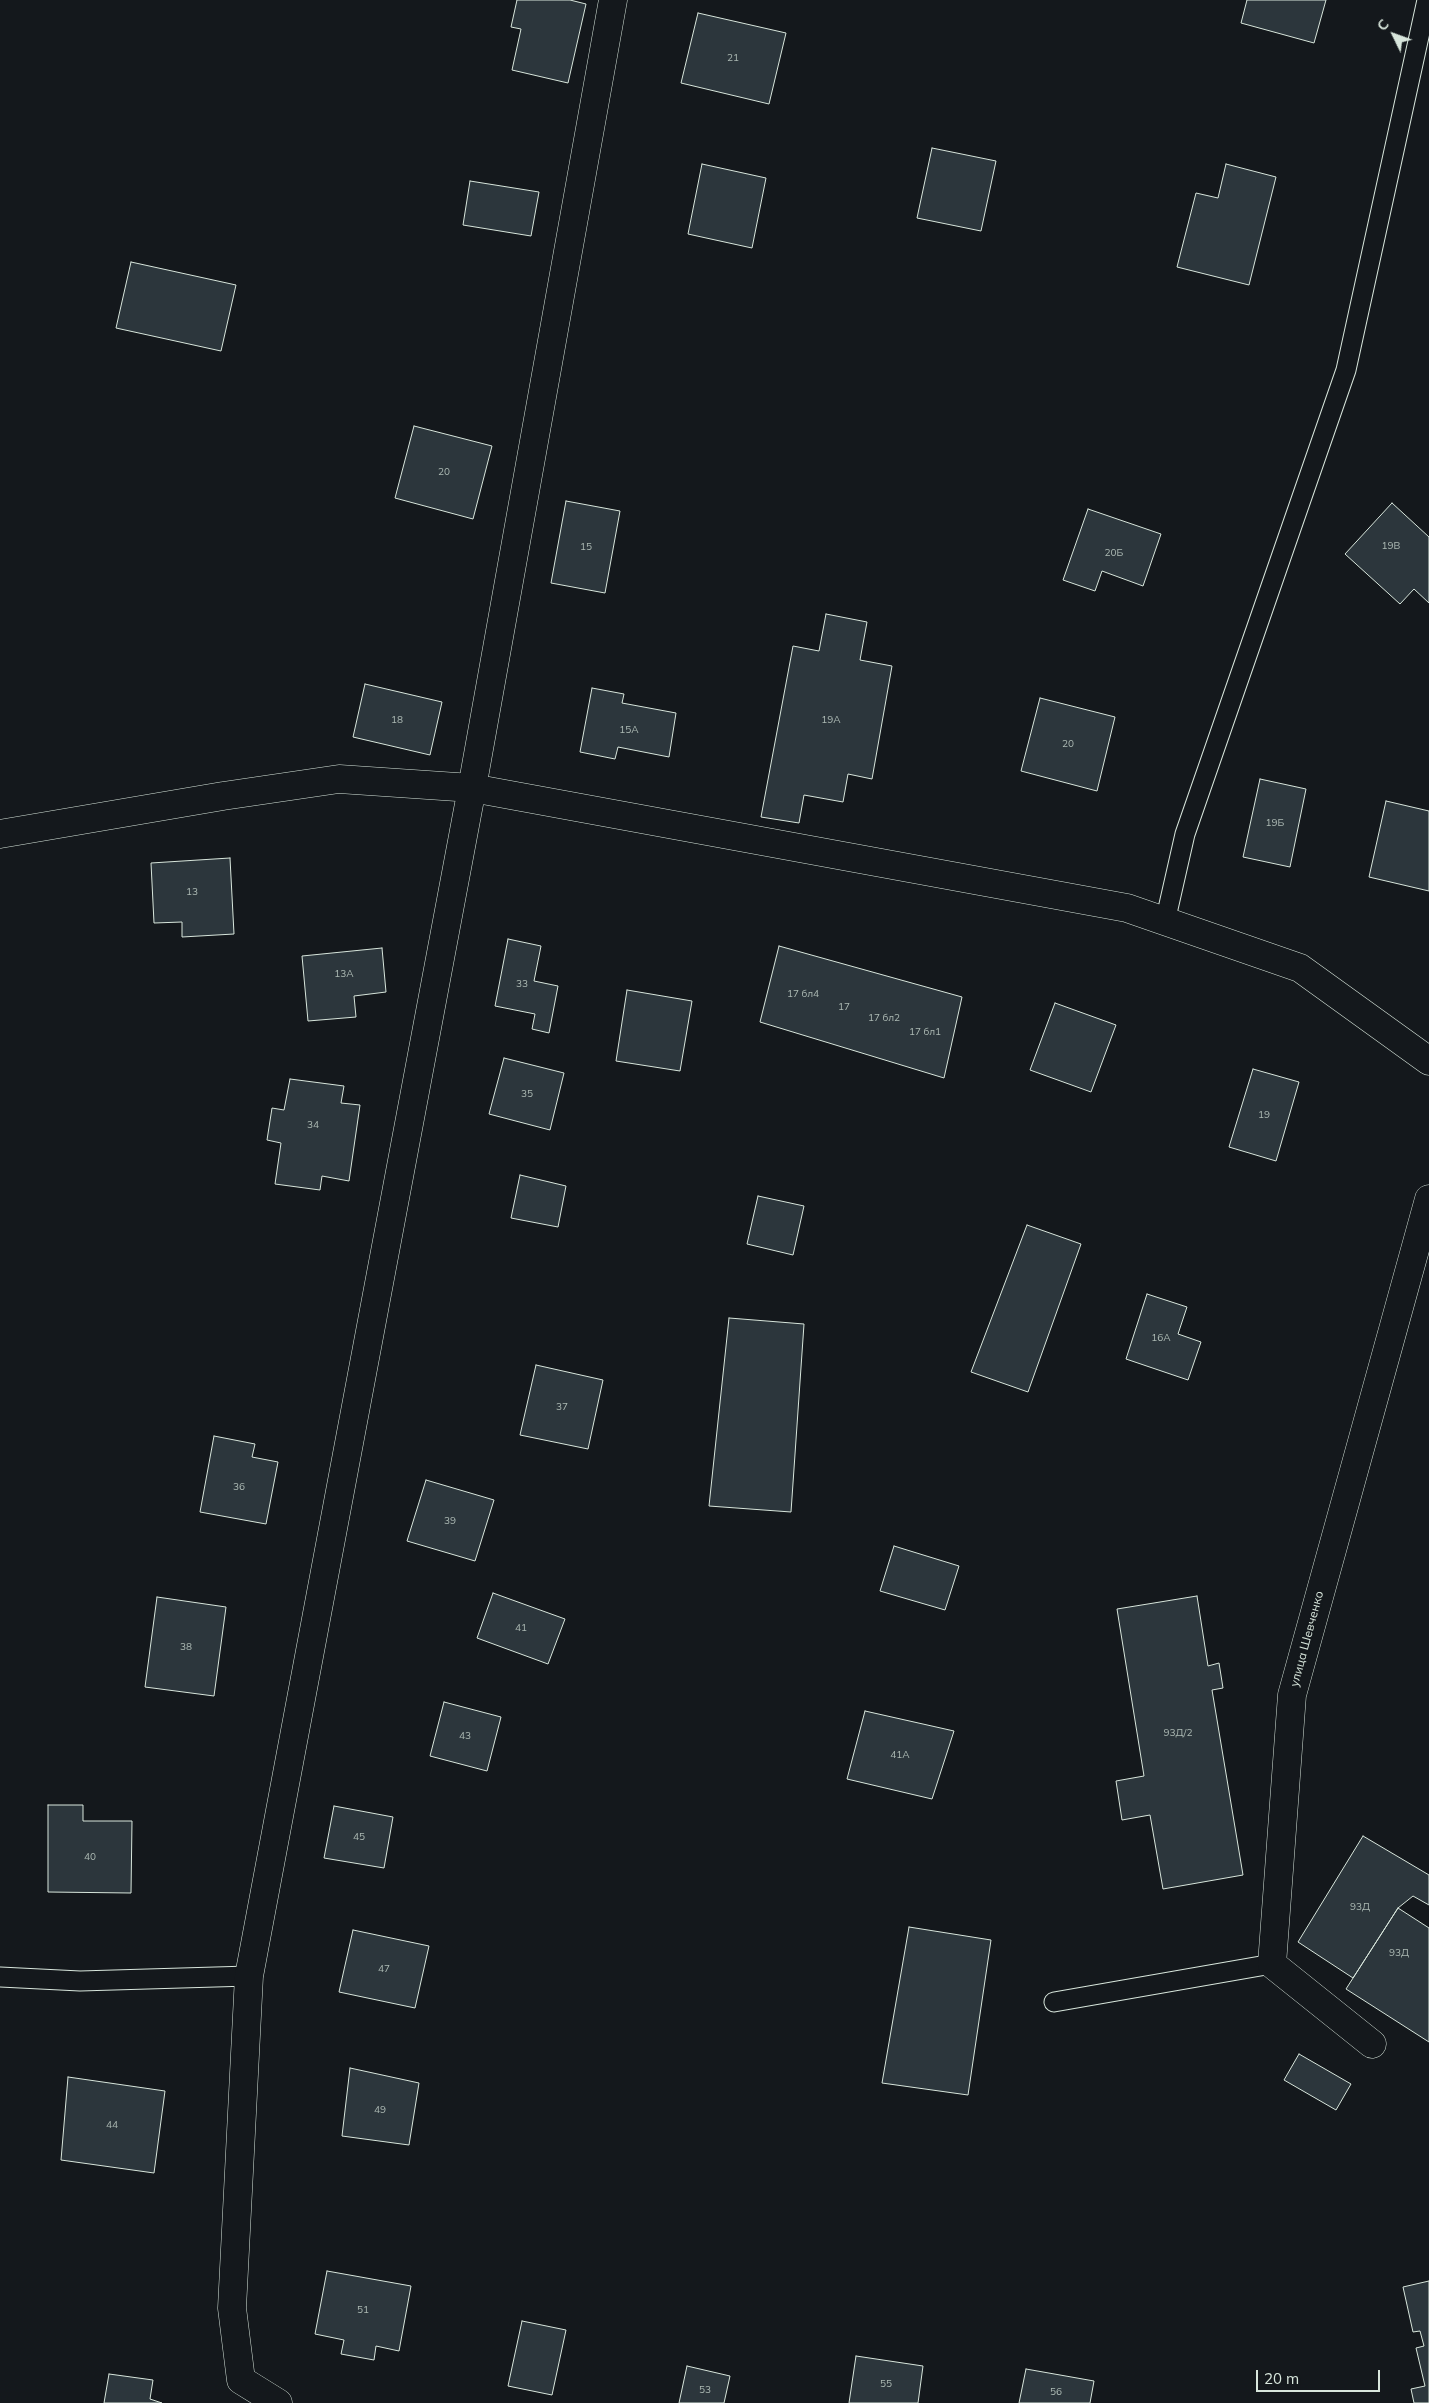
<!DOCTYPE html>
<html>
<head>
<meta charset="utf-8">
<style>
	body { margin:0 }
	#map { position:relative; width:1429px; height:2403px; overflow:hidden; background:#14181c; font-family:Mulish,sans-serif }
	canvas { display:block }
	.north { position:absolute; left:1369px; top:10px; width:50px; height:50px; -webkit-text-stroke:4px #14181c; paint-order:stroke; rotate:312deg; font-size:14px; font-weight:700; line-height:20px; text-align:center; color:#d8e6dc }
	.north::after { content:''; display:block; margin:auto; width:18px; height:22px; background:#d8e6dc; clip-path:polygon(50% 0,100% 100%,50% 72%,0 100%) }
	.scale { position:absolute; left:1256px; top:2370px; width:124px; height:22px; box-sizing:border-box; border:2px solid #d8e6dc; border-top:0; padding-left:6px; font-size:15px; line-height:18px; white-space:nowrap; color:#d8e6dc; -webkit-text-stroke:4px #14181c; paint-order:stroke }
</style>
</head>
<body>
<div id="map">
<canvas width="1429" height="2403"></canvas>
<div class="north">С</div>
<div class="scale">20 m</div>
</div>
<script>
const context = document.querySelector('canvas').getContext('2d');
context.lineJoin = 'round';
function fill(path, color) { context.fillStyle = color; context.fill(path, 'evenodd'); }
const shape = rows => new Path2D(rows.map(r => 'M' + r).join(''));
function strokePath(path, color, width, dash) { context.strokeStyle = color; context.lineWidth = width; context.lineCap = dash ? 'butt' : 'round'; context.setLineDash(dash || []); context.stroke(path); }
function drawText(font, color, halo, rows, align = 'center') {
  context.font = font + ' Mulish,sans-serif'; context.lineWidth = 4; context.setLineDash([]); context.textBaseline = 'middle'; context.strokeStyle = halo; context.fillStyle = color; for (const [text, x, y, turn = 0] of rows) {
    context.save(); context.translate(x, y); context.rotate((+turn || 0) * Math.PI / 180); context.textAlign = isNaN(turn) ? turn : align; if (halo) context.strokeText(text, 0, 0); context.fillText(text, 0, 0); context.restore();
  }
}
const building = shape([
	[517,0,570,0,586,4,568,83,512,70,521,29,511,27,517,0],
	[1247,0,1326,0,1314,43,1241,23,1247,0],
	[698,13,786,33,769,104,681,83,698,13],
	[932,148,996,161,981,231,917,218,932,148],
	[702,164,766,178,752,248,688,234,702,164],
	[1226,164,1276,177,1249,285,1177,267,1196,193,1218,198,1226,164],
	[470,181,539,192,531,236,463,225,470,181],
	[131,262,236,285,221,351,116,328,131,262],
	[414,426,492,446,473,519,395,498,414,426],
	[566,501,620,511,605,593,551,583,566,501],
	[1392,503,1429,537,1429,603,1414,589,1400,604,1345,554,1392,503],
	[1088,509,1161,534,1143,586,1102,571,1095,591,1063,580,1088,509],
	[826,614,867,622,860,660,892,666,872,779,848,774,843,802,804,795,799,823,761,817,793,646,819,651,826,614],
	[365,684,442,702,430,755,353,737,365,684],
	[592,688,624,694,622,703,676,713,669,757,618,747,615,759,580,752,592,688],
	[1040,698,1115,717,1097,791,1021,771,1040,698],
	[1260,779,1306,789,1290,867,1243,857,1260,779],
	[1386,801,1429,811,1429,891,1369,877,1386,801],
	[230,858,234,934,182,937,182,922,154,923,151,863,230,858],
	[508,939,541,946,534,981,558,986,549,1033,532,1029,535,1014,495,1006,508,939],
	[779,946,962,997,944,1078,760,1022,779,946],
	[382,948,386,992,354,996,356,1017,308,1021,302,956,382,948],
	[627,990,692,1001,680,1071,616,1061,627,990],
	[1055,1003,1116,1025,1091,1092,1030,1070,1055,1003],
	[504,1058,564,1073,550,1130,489,1114,504,1058],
	[1253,1069,1299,1082,1276,1161,1229,1147,1253,1069],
	[290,1079,344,1086,341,1103,360,1105,349,1181,322,1176,320,1190,275,1184,281,1143,267,1140,272,1108,284,1110,290,1079],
	[520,1175,566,1186,558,1227,511,1218,520,1175],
	[758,1196,804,1206,793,1255,747,1244,758,1196],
	[1027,1225,1081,1244,1028,1392,971,1372,1027,1225],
	[1147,1294,1187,1307,1178,1334,1201,1342,1188,1380,1126,1359,1147,1294],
	[729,1318,804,1324,791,1512,709,1506,729,1318],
	[536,1365,603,1380,588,1449,520,1435,536,1365],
	[214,1436,255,1444,252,1457,278,1462,266,1524,200,1512,214,1436],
	[426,1480,494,1500,475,1561,407,1541,426,1480],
	[894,1546,959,1566,945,1610,880,1591,894,1546],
	[493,1593,565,1619,548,1664,477,1638,493,1593],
	[1197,1596,1208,1666,1219,1663,1223,1688,1212,1690,1243,1875,1163,1889,1150,1815,1122,1820,1116,1781,1144,1776,1117,1609,1197,1596],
	[157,1597,226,1607,214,1696,145,1687,157,1597],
	[444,1702,501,1717,487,1771,430,1756,444,1702],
	[865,1711,954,1731,932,1799,847,1779,865,1711],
	[48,1805,83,1805,83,1821,132,1821,131,1893,48,1892,48,1805],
	[334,1806,393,1817,384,1868,324,1858,334,1806],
	[1363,1836,1429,1875,1429,1905,1413,1896,1398,1908,1353,1978,1298,1942,1363,1836],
	[1398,1908,1429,1928,1429,2042,1346,1989,1398,1908],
	[909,1927,991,1940,968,2095,882,2083,909,1927],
	[353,1930,429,1946,415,2008,339,1992,353,1930],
	[1299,2054,1351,2084,1336,2110,1284,2080,1299,2054],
	[350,2068,419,2083,409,2145,342,2136,350,2068],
	[68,2077,165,2091,154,2173,61,2160,68,2077],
	[327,2271,411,2286,399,2351,376,2346,374,2360,341,2354,344,2340,315,2334,327,2271],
	[1429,2281,1429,2403,1414,2403,1411,2389,1425,2386,1416,2348,1424,2346,1420,2331,1413,2332,1403,2287,1429,2281],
	[522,2321,566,2330,552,2395,508,2386,522,2321],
	[856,2356,923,2366,918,2403,849,2403,856,2356],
	[687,2366,730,2376,724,2403,679,2403,687,2366],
	[1026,2369,1094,2381,1090,2403,1019,2403,1026,2369],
	[109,2374,153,2380,150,2399,162,2403,104,2403,109,2374]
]);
const lane = shape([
	[1165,922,1185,834,1346,370,1427,0],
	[0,1977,80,1981,249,1976],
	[1054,2002,1272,1964]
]);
const street = shape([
	[0,834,223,796,339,779,472,788,1127,908,1300,968,1429,1061],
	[1372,2044,1272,1964,1292,1695,1429,1199],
	[278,2403,241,2380,232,2308,249,1976,472,788,613,0]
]);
const numberNames = [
	["21",733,58],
	["20",444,472],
	["19В",1391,546],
	["15",586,547],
	["20Б",1114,553],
	["18",397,720],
	["19А",831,720],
	["15А",629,730],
	["20",1068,744],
	["19Б",1275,823],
	["13",192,892],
	["13А",344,974],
	["33",522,984],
	["17 бл4",803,994],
	["17",844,1007],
	["17 бл2",884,1018],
	["17 бл1",925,1032],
	["35",527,1094],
	["19",1264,1115],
	["34",313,1125],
	["16А",1161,1338],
	["37",562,1407],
	["36",239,1487],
	["39",450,1521],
	["41",521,1628],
	["38",186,1647],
	["93Д/2",1178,1733],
	["43",465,1736],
	["41А",900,1755],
	["45",359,1837],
	["40",90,1857],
	["93Д",1360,1907],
	["93Д",1399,1953],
	["47",384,1969],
	["49",380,2110],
	["44",112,2125],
	["51",363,2310],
	["55",886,2384],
	["53",705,2390],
	["56",1056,2392]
];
const streetNames = [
	["улица Шевченко",1307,1639,-75]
];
fill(building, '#2c363c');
strokePath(building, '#d8e6dc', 1);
strokePath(lane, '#d8e6dc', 21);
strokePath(street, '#d8e6dc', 29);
strokePath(lane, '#14181c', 19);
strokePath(street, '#14181c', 28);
drawText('10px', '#adbab4', null, numberNames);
drawText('12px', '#d8e6dc', '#14181c', streetNames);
</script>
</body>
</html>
